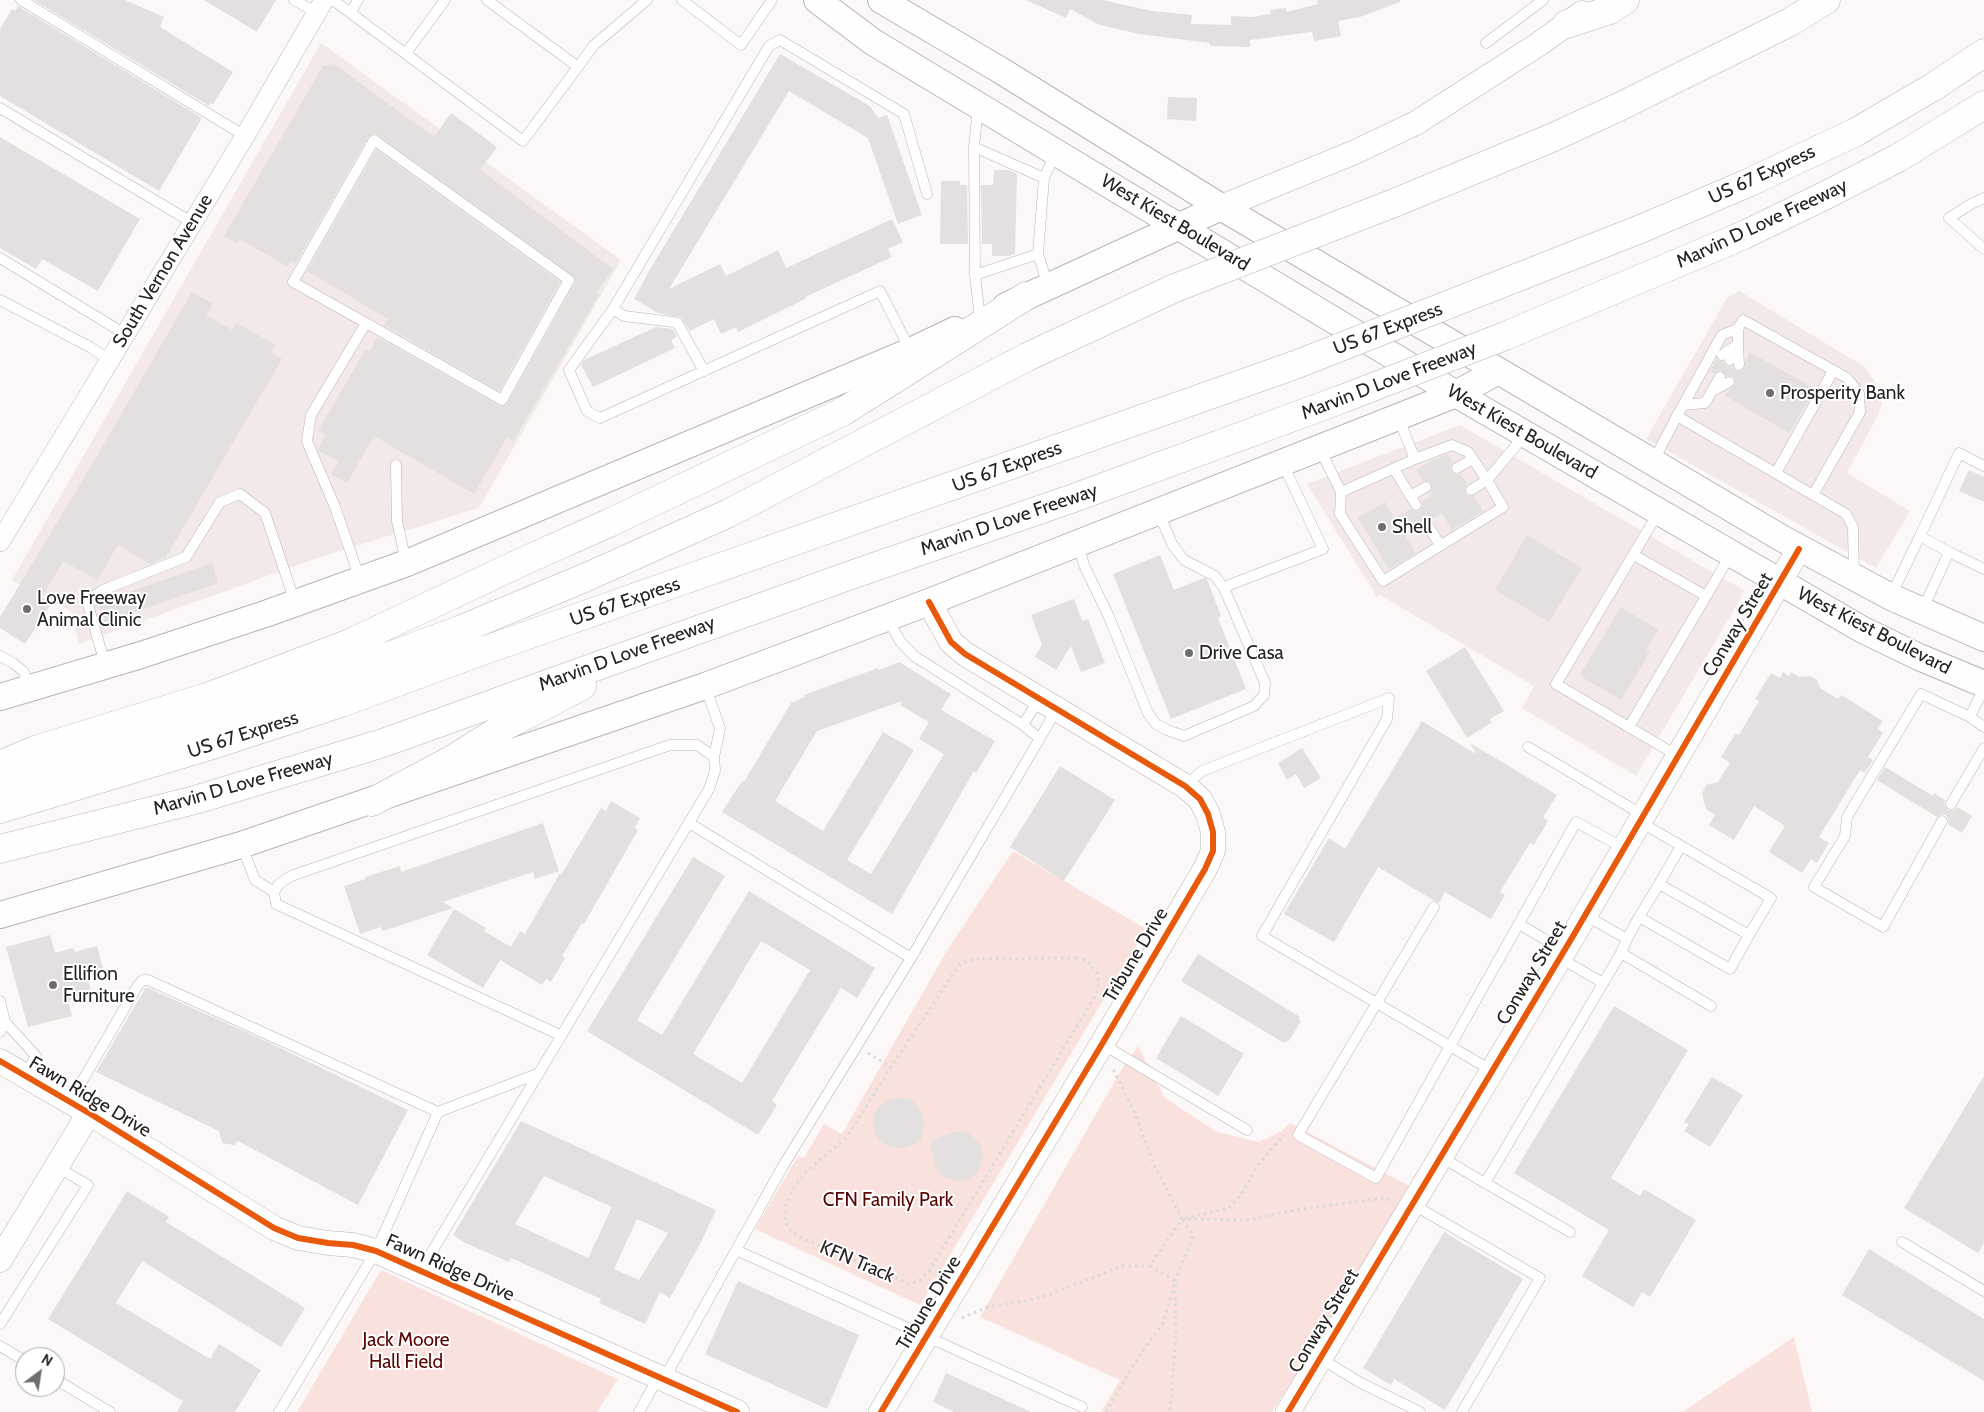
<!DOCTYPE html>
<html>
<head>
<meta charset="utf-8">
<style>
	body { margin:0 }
	#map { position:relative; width:1984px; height:1412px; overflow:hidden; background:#fcf8f7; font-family:Cabin,sans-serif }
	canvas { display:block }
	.north { position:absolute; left:15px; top:1347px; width:50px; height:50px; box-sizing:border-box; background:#fff; border:1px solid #a8a7a7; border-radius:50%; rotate:31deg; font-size:14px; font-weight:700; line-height:20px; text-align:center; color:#252222 }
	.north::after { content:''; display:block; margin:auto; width:18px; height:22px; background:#706d6d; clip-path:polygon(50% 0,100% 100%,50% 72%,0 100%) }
</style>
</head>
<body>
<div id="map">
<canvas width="1984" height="1412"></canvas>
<div class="north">N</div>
</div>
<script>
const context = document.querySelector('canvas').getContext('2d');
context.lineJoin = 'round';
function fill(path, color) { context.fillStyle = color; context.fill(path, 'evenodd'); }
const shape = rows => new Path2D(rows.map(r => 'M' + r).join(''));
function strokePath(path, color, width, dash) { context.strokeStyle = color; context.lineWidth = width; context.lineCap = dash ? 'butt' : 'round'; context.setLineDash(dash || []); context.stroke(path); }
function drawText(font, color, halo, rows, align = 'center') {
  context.font = font + ' Cabin,sans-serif'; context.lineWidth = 4; context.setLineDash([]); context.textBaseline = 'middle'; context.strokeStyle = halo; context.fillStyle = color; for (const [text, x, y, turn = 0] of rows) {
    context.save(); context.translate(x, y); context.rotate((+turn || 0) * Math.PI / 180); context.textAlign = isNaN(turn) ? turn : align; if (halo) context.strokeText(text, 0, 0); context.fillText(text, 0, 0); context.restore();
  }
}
const built = shape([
	[321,43,621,260,479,508,320,557,79,644,71,611,12,580],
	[1739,291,1865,367,1876,384,1882,404,1877,417,1847,473,1910,511,1876,568,1646,439,1727,298],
	[1460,425,1745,591,1636,776,1522,708,1534,686,1380,595,1377,597,1307,484]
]);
const green = shape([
	[1013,851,1146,929,920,1305,755,1229,798,1156,804,1158,824,1124,842,1134,948,949],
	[1138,1046,1165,1098,1217,1132,1259,1142,1282,1131,1290,1123,1415,1189,1272,1412,1101,1412,1120,1380,980,1317,1120,1072],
	[381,1270,617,1379,618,1379,597,1412,297,1412],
	[1794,1337,1812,1412,1679,1412,1684,1411]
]);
const building = shape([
	[34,0,125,0,164,17,160,27,233,72,213,104,210,103,209,106],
	[204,0,276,0,257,32],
	[1026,0,1102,0,1152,11,1192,15,1191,24,1231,25,1231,16,1251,17,1271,14,1270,10,1286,8,1286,12,1318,4,1317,0,1400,0,1400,2,1360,17,1338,21,1341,36,1314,41,1312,32,1250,40,1250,47,1210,46,1210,43,1139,34,1100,25,1070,9,1066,18],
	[18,6,202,118,159,191,0,96,0,29,12,9,15,11],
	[780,54,870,106,878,118,887,115,922,215,898,224,868,138,789,91,669,289,720,264,726,276,778,250,786,268,892,219,903,242,888,249,892,257,805,297,805,299,738,332,736,327,721,334,714,319,690,331,681,318,658,313,634,299,649,271],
	[334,64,434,137,451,113,497,147,480,170,613,269,596,293,599,295,513,441,507,437,474,494,374,436,347,483,331,474,339,462,318,450,325,435,318,431,366,349,370,351,377,337,499,406,506,406,575,283,575,277,375,133,368,137,295,264,290,261,287,266,239,239,237,243,224,236,323,66],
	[1168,97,1197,98,1196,121,1167,119],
	[0,137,140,219,98,291,42,259,36,269,0,248],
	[376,150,560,282,499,391,384,325,388,319,307,271],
	[994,170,1009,170,1017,174,1015,254,1009,256,992,256,992,244,982,244,981,185,993,185],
	[941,181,960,181,960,185,967,185,968,244,940,244],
	[192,292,213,304,206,315,232,330,236,323,260,336,275,345,271,352,282,359,166,557,150,564,118,545,97,580,63,561,42,597,52,603,25,644,0,628,0,617,90,468],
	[656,327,673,329,677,337,671,340,675,348,593,387,581,365,584,360],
	[1750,352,1815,389,1789,433,1725,396,1728,391,1735,385,1735,379,1733,376,1727,376,1720,370,1714,374,1710,371,1717,359,1723,362,1727,366,1732,366,1736,371,1742,371,1745,368,1746,360],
	[1448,454,1453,462,1450,467,1451,472,1456,475,1461,474,1467,484,1465,487,1465,493,1468,496,1474,496,1483,511,1452,530,1442,513,1432,520,1429,517,1423,517,1420,520,1420,527,1405,536,1416,553,1389,569,1358,518,1385,502,1394,518,1410,509,1416,512,1420,511,1423,505,1422,501,1432,495,1430,493,1433,487,1429,481,1423,481,1416,470,1433,460],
	[1969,470,1984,477,1984,502,1959,491],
	[1527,535,1582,568,1549,622,1495,590],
	[1160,555,1174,590,1204,578,1207,579,1221,616,1218,618,1246,689,1171,719,1113,574],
	[212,563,218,583,105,623,98,603],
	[1074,599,1082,621,1088,619,1105,663,1081,672,1071,646,1056,670,1035,657,1042,645,1031,615],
	[1621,607,1658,630,1646,650,1650,652,1621,700,1582,677,1583,674,1581,673],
	[1465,647,1504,711,1490,719,1492,722,1467,738,1426,671],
	[899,662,951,694,941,710,995,741,976,773,974,771,892,914,722,812,742,781,744,782,791,703,805,697,804,695,878,668,879,670],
	[902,701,900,705,929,722,919,739,944,754,871,874,847,860,914,750,883,732,823,831,775,801,817,731],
	[1783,672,1789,676,1791,672,1799,677,1810,676,1817,680,1820,688,1838,699,1841,695,1883,721,1878,729,1883,733,1868,757,1873,760,1865,773,1860,770,1819,837,1829,843,1817,863,1811,859,1802,873,1769,852,1785,826,1754,806,1734,840,1709,825,1715,815,1706,809,1702,794,1706,785,1718,782,1730,763,1721,757,1736,733,1739,735,1759,701,1755,699,1771,673,1780,678],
	[1422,721,1476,754,1470,743,1557,795,1543,817,1548,821,1534,845,1530,843,1500,892,1505,895,1491,919,1445,892,1439,903,1433,900,1378,867,1334,942,1284,914,1329,838,1345,849],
	[1302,748,1321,778,1304,788,1296,774,1287,780,1278,763],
	[1060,766,1115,800,1064,881,1010,847],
	[1885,767,1933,796,1934,793,1945,800,1944,804,1948,810,1954,810,1957,807,1972,816,1962,833,1948,824,1949,820,1946,815,1941,814,1937,817,1877,780],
	[611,801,640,818,635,828,638,830,584,924,582,923,562,956,565,958,551,982,546,979,542,985,500,960,483,988,427,955,454,909,486,928,484,931,511,947,520,931,525,934,560,873,561,875,601,808,606,811],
	[543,823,559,871,535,879,533,872,443,902,453,908,383,931,381,927,360,934,344,886,366,879,365,877,400,866,401,872],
	[693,857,725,876,637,1020,662,1035,749,891,875,968,857,998,841,988,772,1101,777,1105,758,1135,587,1031],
	[761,941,810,970,742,1083,693,1054],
	[50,935,55,953,73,948,75,952,97,946,104,971,87,976,92,994,68,1001,72,1016,28,1027,6,947],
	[1198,954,1300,1017,1299,1019,1301,1021,1288,1042,1286,1041,1284,1043,1181,981],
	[146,987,268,1042,408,1110,358,1205,238,1141,234,1145,222,1143,219,1131,96,1072],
	[1614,1006,1688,1050,1611,1178,1640,1196,1644,1189,1696,1220,1650,1297,1642,1292,1633,1307,1582,1276,1609,1230,1514,1173],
	[1181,1016,1244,1054,1218,1096,1156,1058],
	[1984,1076,1984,1243,1978,1253,1904,1208],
	[1712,1077,1743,1095,1710,1147,1684,1131,1689,1124,1684,1122],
	[893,1098,902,1098,911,1100,918,1106,922,1114,924,1122,921,1141,904,1148,895,1148,886,1145,879,1140,875,1132,873,1124,874,1115,878,1107,885,1101],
	[521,1121,716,1210,701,1242,670,1298,660,1292,645,1324,599,1303,601,1299,511,1258,509,1262,465,1243,453,1235],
	[544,1176,612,1207,588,1258,515,1224],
	[637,1219,668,1233,639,1280,614,1269],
	[953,1132,962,1132,970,1134,976,1140,981,1147,983,1156,978,1172,971,1178,963,1181,954,1181,946,1178,939,1173,935,1166,930,1141],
	[127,1191,169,1217,166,1222,305,1308,281,1347,142,1261,116,1303,210,1359,219,1344,261,1370,235,1412,177,1412,183,1401,48,1319],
	[1444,1232,1523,1279,1445,1410,1394,1379,1391,1385,1363,1368],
	[1869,1249,1984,1319,1984,1381,1842,1295],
	[738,1281,859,1335,827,1409,705,1354],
	[946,1373,1031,1412,954,1412,933,1402]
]);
const path = shape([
	[1076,958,1088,961,1097,973,1099,983,1095,996,929,1271,919,1281,910,1284,804,1239,792,1232,785,1222,786,1205,793,1189,806,1172,847,1137,891,1067,960,964,974,959,1076,958],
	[868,1053,891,1067],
	[1188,1219,1250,1220,1283,1212,1381,1198,1391,1200],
	[1150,1266,1175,1281,1176,1335,1170,1412],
	[962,1318,987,1307,1031,1300,1051,1294,1122,1266,1150,1266,1182,1219,1154,1165,1134,1111,1112,1067],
	[1106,1412,1135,1362,1163,1323,1175,1281,1193,1236,1182,1219,1229,1208,1241,1195,1258,1165,1284,1135]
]);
const service = shape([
	[21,0,245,136],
	[294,0,316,12],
	[333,0,523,141,594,45,647,0],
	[487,0,578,67],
	[682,0,741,45,772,0],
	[351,12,358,0],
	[1486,43,1543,0],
	[406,53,445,0],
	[978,107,974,147,975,275,980,318],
	[0,108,193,223],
	[974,147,1044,178],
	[1984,198,1971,204,1949,218,1984,249],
	[0,258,125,334],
	[975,275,1038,254],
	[1048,286,1038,254,1044,178,1056,152],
	[0,300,90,347,109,360],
	[613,309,624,316,673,322,678,324,704,371],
	[1738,346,1739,365],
	[910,350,880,291,600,418,587,411,569,370,613,309,769,46,780,40,904,114,927,194],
	[1722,355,1737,345],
	[1730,360,1738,345,1738,329],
	[1713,391,1729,382],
	[1683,405,1705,403,1720,377],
	[1677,416,1722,335,1738,329,1743,320,1847,378,1859,393,1860,412,1813,495],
	[1320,449,1341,492,1415,459,1398,417],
	[1415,459,1452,445,1468,452,1487,480,1471,490],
	[1653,462,1677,416,1846,514,1853,527,1854,575],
	[396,465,397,521,406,562],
	[1457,468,1473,459],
	[1394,469,1416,505],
	[1776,473,1833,371],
	[1341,492,1340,514,1383,581,1503,507,1487,480,1525,435],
	[1410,496,1426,487],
	[1658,513,1556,684,1678,756],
	[1426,523,1440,545],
	[1078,544,1084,565,1109,617,1148,713,1156,724,1167,730,1184,736,1254,706,1264,695,1265,683,1224,588,1215,576,1184,560,1172,544,1159,513],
	[1949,552,1984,569],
	[1634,555,1706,596],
	[360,579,335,507,307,441,311,415,366,323,293,282,374,140,569,280,502,400,366,323],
	[1224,587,1323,549,1283,464],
	[1891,596,1920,536],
	[1922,611,1949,552,1920,536,1959,453,1984,466],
	[887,618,900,641,914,656,1023,725,1039,699],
	[0,656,13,663,24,672,28,689],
	[105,664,87,601,103,590,186,557,220,502,240,494,265,513,295,602],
	[1970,717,1984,688],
	[1023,725,1040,739],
	[1629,727,1731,554],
	[1528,747,1643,815],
	[1185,786,1202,771,1389,698,1387,719,1262,936,1491,1070],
	[1951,804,1984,748],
	[1942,821,1883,927,1814,887,1845,836,1847,817,1921,694,1970,717,1984,727],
	[1640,822,1771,898,1749,935,1659,884,1639,917,1730,969,1749,935],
	[689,823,911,958],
	[242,846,255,880,274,892],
	[1659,884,1681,846],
	[1434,907,1298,1135,1376,1178,1576,822,1624,848],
	[1585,915,1627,939,1621,953],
	[1519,924,1563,950],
	[1627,939,1639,917],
	[1560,958,1603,983],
	[0,1001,5,1022],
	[0,1032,5,1022,36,1056,25,1075],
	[560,1035,276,904,274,892,279,884,291,876,670,745,697,745,714,757],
	[1102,1044,1247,1130],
	[70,1102,138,985,143,980,148,980,438,1112,376,1251,279,1412],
	[438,1112,537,1074],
	[1441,1157,1485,1183,1621,953,1711,1006],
	[1485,1183,1570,1232],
	[1412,1204,1540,1278,1462,1412],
	[1902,1242,1984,1291],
	[736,1250,1082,1407],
	[421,1270,709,789,715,771,714,757,720,728,705,686],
	[0,1324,88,1185,57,1167],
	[0,1346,25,1361],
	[1320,1358,1359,1382,1420,1412],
	[55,1379,110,1412],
	[664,1379,783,1166,911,958,1057,709],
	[639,1412,659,1376]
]);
const minor = shape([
	[0,542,245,136,324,0]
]);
const tertiary = shape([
	[1221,207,1355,152,1416,123,1539,44,1582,13],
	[0,1061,89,1113,274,1228,298,1238,328,1243,353,1245,376,1251,737,1412],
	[0,1260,89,1113],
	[881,1412,1102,1044,1205,869,1213,851,1213,832,1208,814,1200,799,1185,786,965,654,951,642,929,602],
	[1288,1412,1573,936,1799,549]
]);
const secondary = shape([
	[817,0,873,42,1456,394,1863,630,1919,657,1984,684],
	[881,0,1000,70,1221,207,1783,539,1891,597,1984,638],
	[1006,306,1221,207],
	[0,697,141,655,268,613,407,563,911,351,955,330],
	[0,915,241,845,705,686,929,602,1398,417,1456,394,1498,371]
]);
const motorway = shape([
	[1567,24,1610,10,1625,0],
	[1394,203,1549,139,1619,107,1790,22,1826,0],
	[1488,289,1643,228,1748,183,1856,132,1933,87,1984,53],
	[1505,336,1744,235,1826,195,1898,158,1984,105],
	[0,765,35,750,207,697,350,643,526,560,609,523,844,411,1026,296],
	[0,780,204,721,335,676,462,629,589,576,729,513,1027,357,1175,288],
	[372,802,451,760,507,725,582,686],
	[0,809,222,742,341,703,471,655,1295,365],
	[0,849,195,800,383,743,851,575,1071,499,1342,399]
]);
const motorwayBridge = shape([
	[1175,288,1394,203],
	[1295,365,1488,289],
	[1342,399,1505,336]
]);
const cycleway = shape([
	[0,1061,89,1113,274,1228,298,1238,328,1243,353,1245,376,1251,737,1412],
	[881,1412,1102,1044,1205,869,1213,851,1213,832,1208,814,1200,799,1185,786,965,654,951,642,929,602],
	[1288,1412,1573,936,1799,549]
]);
const markers = [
	[1770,393,5,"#706d6d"],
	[1382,527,5,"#706d6d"],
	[27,609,5,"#706d6d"],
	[1189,653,5,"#706d6d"],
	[53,985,5,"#706d6d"]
];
const streetNames = [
	["US 67 Express",1762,175,-25],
	["West Kiest Boulevard",1175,223,31],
	["Marvin D Love Freeway",1762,224,-25],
	["South Vernon Avenue",163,271,-59],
	["US 67 Express",1388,329,-21],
	["Marvin D Love Freeway",1389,381,-21],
	["West Kiest Boulevard",1522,432,30],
	["US 67 Express",1007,467,-20],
	["Marvin D Love Freeway",1009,520,-19],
	["US 67 Express",625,602,-19],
	["Conway Street",1738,625,-59],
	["West Kiest Boulevard",1874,631,27],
	["Marvin D Love Freeway",627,654,-20],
	["US 67 Express",243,735,-18],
	["Marvin D Love Freeway",243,784,-16],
	["Tribune Drive",1136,955,-59],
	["Conway Street",1532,973,-59],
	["Fawn Ridge Drive",90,1097,31],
	["KFN Track",857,1262,23],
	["Fawn Ridge Drive",450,1268,24],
	["Tribune Drive",929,1303,-59],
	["Conway Street",1324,1321,-59]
];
const poiNames = [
	["Prosperity Bank",1780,393],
	["Shell",1392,527],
	["Love Freeway",37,598],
	["Animal Clinic",37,620],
	["Drive Casa",1199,653],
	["Ellifion",63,974],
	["Furniture",63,996]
];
const parkNames = [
	["CFN Family Park",888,1200],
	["Jack Moore",406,1340],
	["Hall Field",406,1362]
];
fill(built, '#f3e9e8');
fill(green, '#f9e1dd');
fill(building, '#e3e0df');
strokePath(service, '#b8b5b4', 11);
strokePath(minor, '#b8b5b4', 20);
strokePath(tertiary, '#b8b5b4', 25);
strokePath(secondary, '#b8b5b4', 28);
strokePath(motorway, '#b8b5b4', 29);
strokePath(path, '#dbdada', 3, [2.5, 4]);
strokePath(service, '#fffefe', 10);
strokePath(minor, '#fffefe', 19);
strokePath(tertiary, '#fffefe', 24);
strokePath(secondary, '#fffefe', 26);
strokePath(motorway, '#fffefe', 28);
strokePath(motorwayBridge, '#b8b5b4', 29, []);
strokePath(motorwayBridge, '#fffefe', 28);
strokePath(cycleway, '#e8590c', 6);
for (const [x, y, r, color] of markers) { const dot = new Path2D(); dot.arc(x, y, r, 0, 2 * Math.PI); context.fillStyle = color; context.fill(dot); strokePath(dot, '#fff', 2); }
drawText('19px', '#252222', '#fff', streetNames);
drawText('19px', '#252222', '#fff', poiNames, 'left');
drawText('19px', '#580300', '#fff', parkNames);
</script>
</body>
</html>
